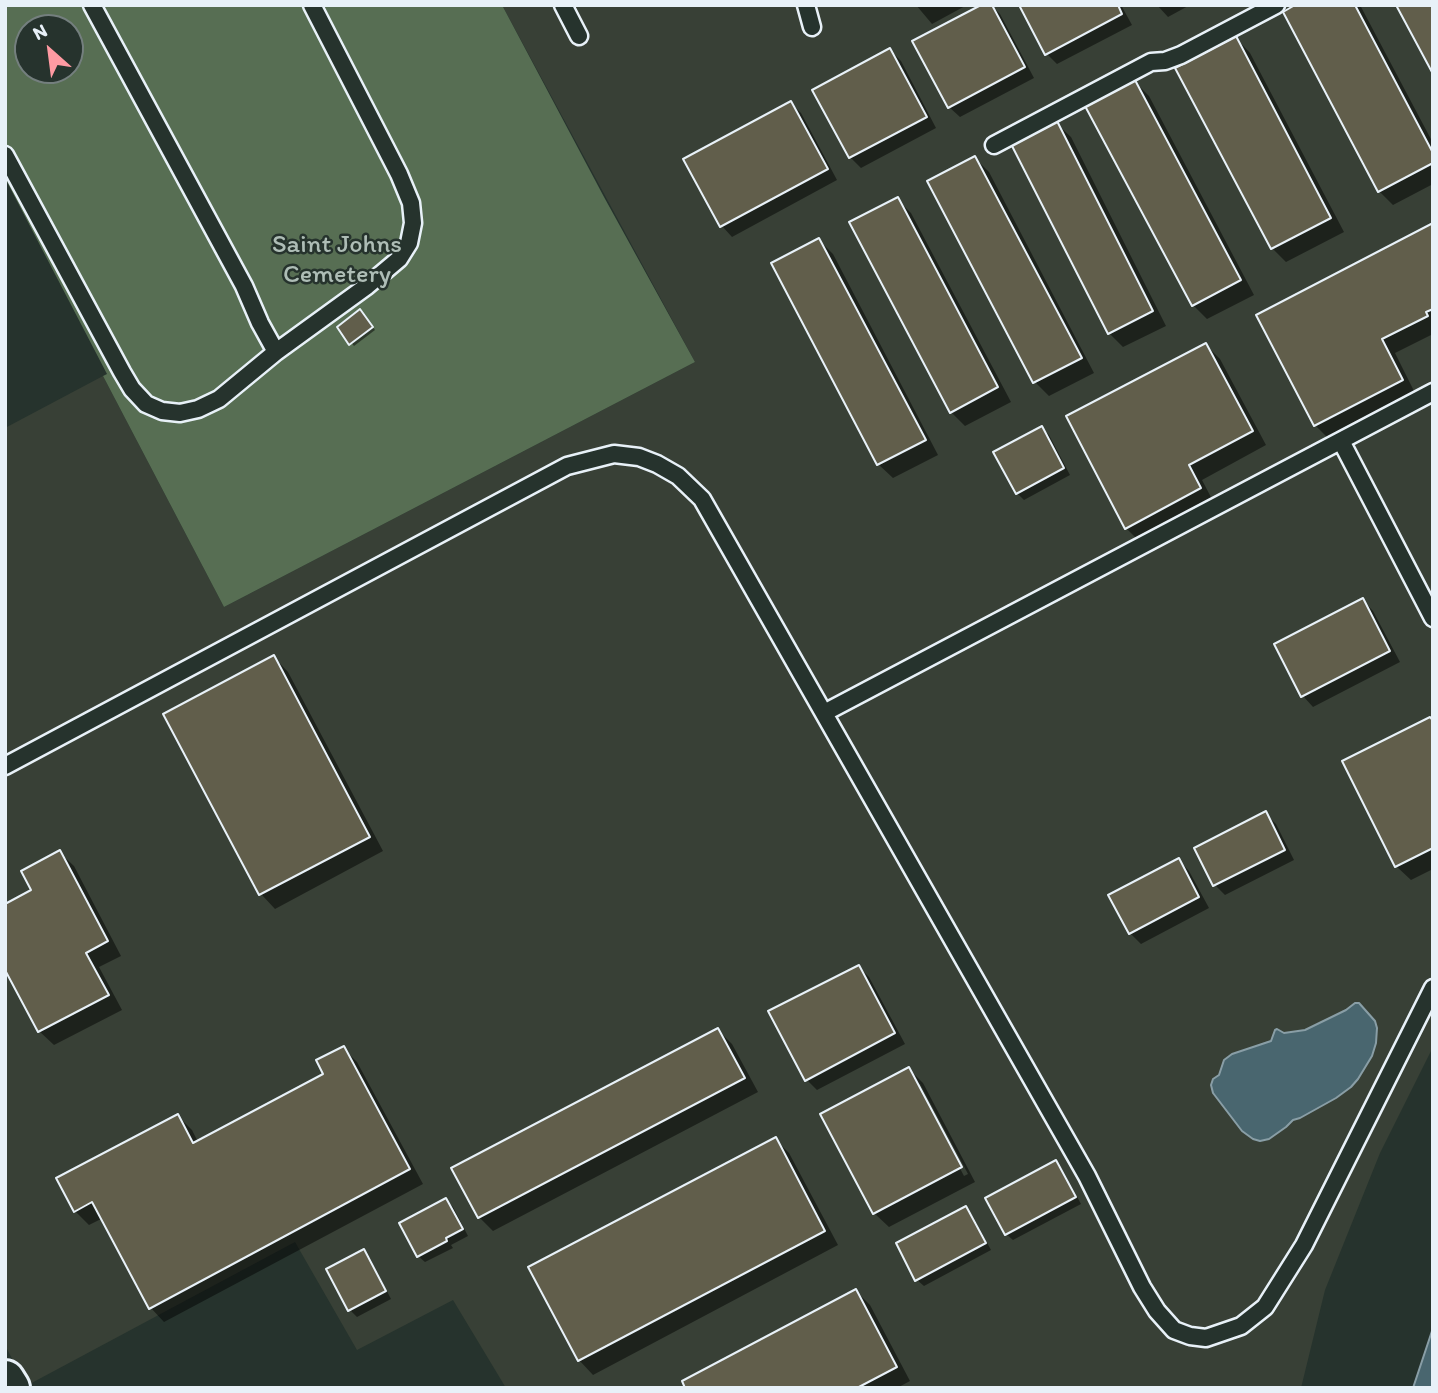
<!DOCTYPE html>
<html>
<head>
<meta charset="utf-8">
<style>
	body { margin:0 }
	#map { position:relative; width:1438px; height:1393px; overflow:hidden; background:#26332d; font-family:Itim,sans-serif }
	canvas { display:block }
	.frame { position:absolute; inset:0; border:7px solid #e8f1f8; pointer-events:none }
	.north { position:absolute; left:14px; top:14px; width:70px; height:70px; box-sizing:border-box; background:#26332d; border:2px solid #747f7e; border-radius:50%; rotate:332deg; font-size:19px; font-weight:700; line-height:28px; text-align:center; color:#e8f1f8 }
	.north::after { content:''; display:block; margin:auto; width:24px; height:32px; background:#ff9aa2; clip-path:polygon(50% 0,100% 100%,50% 72%,0 100%) }
</style>
</head>
<body>
<div id="map">
<canvas width="1438" height="1393"></canvas>
<div class="frame"></div>
<div class="north">N</div>
</div>
<script>
const context = document.querySelector('canvas').getContext('2d');
context.lineJoin = 'round';
function fill(path, color) { context.fillStyle = color; context.fill(path, 'evenodd'); }
const shape = rows => new Path2D(rows.map(r => 'M' + r).join(''));
function strokePath(path, color, width, dash) { context.strokeStyle = color; context.lineWidth = width; context.lineCap = dash ? 'butt' : 'round'; context.setLineDash(dash || []); context.stroke(path); }
function drawText(font, color, halo, rows, align = 'center') {
  context.font = font + ' Itim,sans-serif'; context.lineWidth = 5; context.setLineDash([]); context.textBaseline = 'middle'; context.strokeStyle = halo; context.fillStyle = color; for (const [text, x, y, turn = 0] of rows) {
    context.save(); context.translate(x, y); context.rotate((+turn || 0) * Math.PI / 180); context.textAlign = isNaN(turn) ? turn : align; if (halo) context.strokeText(text, 0, 0); context.fillText(text, 0, 0); context.restore();
  }
}
const built = shape([
	[502,5,1433,5,1433,1047,1380,1153,1325,1290,1301,1388,506,1388,453,1300,357,1350,295,1242,26,1386,5,1345,5,428,103,376,224,607,695,362]
]);
const green = shape([
	[5,5,502,5,604,197,695,362,224,607,103,376,107,374,5,178],
	[28,28,70,28,70,70,28,70]
]);
const water = shape([
	[1355,1003,1359,1003,1375,1021,1377,1028,1376,1043,1372,1056,1358,1079,1351,1087,1336,1098,1300,1118,1293,1120,1286,1127,1269,1139,1260,1141,1253,1139,1242,1131,1213,1093,1211,1085,1213,1079,1219,1075,1224,1060,1232,1054,1271,1041,1275,1030,1277,1029,1284,1033,1305,1030,1346,1010,1355,1003],
	[1433,1328,1433,1388,1413,1388,1433,1328]
]);
const shadow = shape([
	[916,5,967,5,932,24],
	[991,5,1000,14,1034,78,960,117,949,107],
	[1021,5,1121,5,1132,25,1057,64,1047,54],
	[1157,5,1190,5,1168,17],
	[1299,5,1360,5,1433,143,1433,184,1393,205,1379,191],
	[1236,38,1250,53,1344,232,1286,262,1272,248],
	[890,50,901,61,936,128,861,168,850,157],
	[1135,82,1149,96,1254,295,1207,319,1193,305],
	[791,103,801,113,837,180,732,237,722,226],
	[1056,123,1071,137,1166,326,1123,347,1109,333],
	[975,158,989,172,1094,373,1049,396,1035,382,929,182],
	[897,199,911,213,1011,402,965,426,951,412],
	[1433,225,1433,334,1395,353,1416,395,1329,439,1315,425],
	[819,240,833,254,938,455,893,478,878,464],
	[363,314,375,330,354,346,339,328],
	[1206,345,1220,359,1266,445,1202,480,1214,503,1140,542,1126,528],
	[1042,428,1049,435,1070,475,1024,500,1017,493],
	[1363,600,1373,611,1400,662,1313,707,1303,696,1276,645],
	[274,657,288,672,383,851,275,909,261,894,166,715],
	[1433,722,1433,869,1411,880,1396,866],
	[1266,814,1276,824,1294,860,1225,895,1215,885],
	[59,852,74,866,121,956,99,967,122,1010,54,1045,39,1031,33,891],
	[1179,860,1189,871,1209,908,1141,944,1130,933],
	[859,967,869,977,905,1044,817,1090,807,1080],
	[718,1030,732,1044,758,1092,493,1231,479,1217],
	[343,1048,357,1062,423,1184,164,1322,150,1307,103,1218,89,1225,75,1211,178,1116,192,1130,198,1142,325,1074],
	[909,1069,923,1083,975,1182,889,1227,874,1213],
	[916,1084,920,1084,968,1174,964,1176],
	[775,1139,789,1153,838,1245,593,1375,579,1360,530,1268],
	[1055,1162,1062,1169,1081,1204,1013,1240,1006,1234],
	[446,1200,453,1207,468,1236,451,1245,453,1248,425,1262,418,1256],
	[966,1208,972,1215,991,1250,924,1286,917,1280],
	[363,1251,370,1258,391,1299,357,1317,350,1310,328,1269],
	[856,1291,870,1305,910,1381,897,1388,687,1388]
]);
const building = shape([
	[981,5,992,5,1025,67,948,108,912,41,981,5],
	[1019,5,1118,5,1122,14,1045,55,1019,5],
	[1295,5,1355,5,1433,153,1433,163,1378,192,1283,12,1295,5],
	[1396,5,1433,5,1433,74,1396,5],
	[1236,36,1331,218,1271,249,1175,68,1236,36],
	[890,48,927,117,849,158,812,90,890,48],
	[1135,80,1241,280,1192,306,1085,106,1135,80],
	[791,101,828,169,720,227,683,159,791,101],
	[1057,121,1153,311,1108,334,1011,144,1057,121],
	[975,156,1082,358,1033,383,927,181,975,156],
	[898,197,998,387,950,413,849,222,898,197],
	[1433,223,1433,309,1426,312,1428,316,1382,339,1403,380,1314,426,1256,315,1433,223],
	[819,238,926,440,877,465,771,263,819,238],
	[360,309,373,327,349,345,337,327,360,309],
	[1206,343,1253,431,1189,465,1201,488,1125,529,1066,416,1206,343],
	[1042,426,1064,468,1016,494,993,452,1042,426],
	[1363,598,1390,651,1301,697,1274,644,1363,598],
	[274,655,370,837,259,895,163,714,274,655],
	[1430,717,1433,721,1433,848,1395,867,1342,761,1430,717],
	[1266,811,1285,850,1213,886,1194,848,1266,811],
	[60,850,108,941,86,953,109,995,38,1032,5,970,5,904,31,890,21,871,60,850],
	[1179,858,1199,897,1129,934,1108,895,1179,858],
	[859,965,895,1033,805,1081,768,1011,859,965],
	[718,1028,745,1078,478,1218,451,1168,718,1028],
	[344,1046,410,1169,149,1309,92,1202,74,1212,56,1178,178,1114,193,1143,323,1074,316,1060,344,1046],
	[909,1067,962,1167,873,1214,820,1114,909,1067],
	[776,1137,825,1231,578,1361,528,1267,776,1137],
	[1056,1160,1076,1197,1005,1235,985,1198,1056,1160],
	[446,1198,463,1229,446,1238,447,1241,417,1257,399,1223,446,1198],
	[966,1206,986,1243,915,1281,896,1243,966,1206],
	[364,1249,386,1291,348,1311,326,1269,364,1249],
	[856,1289,897,1367,857,1388,685,1388,682,1381,856,1289]
]);
const service = shape([
	[563,5,579,36],
	[806,5,812,27],
	[994,145,1151,62,1165,61,1181,55,1276,5],
	[5,155,122,372,132,389,146,404,162,411,180,413,198,409,219,399,276,352,260,323,244,286,92,5],
	[276,352,367,286,399,259,409,243,413,223,411,203,399,174,312,5],
	[1341,441,1433,618],
	[824,713,1433,392],
	[5,766,567,466,614,454,639,457,657,464,678,476,702,499,1087,1176,1142,1287,1157,1311,1174,1330,1190,1336,1206,1338,1241,1326,1265,1307,1304,1245,1433,988]
]);
const secondary = shape([
	[5,1380,10,1388]
]);
const parkNames = [
	["Saint Johns",337,245],
	["Cemetery",337,275]
];
fill(built, '#384036');
fill(green, '#576e53');
fill(water, '#49666f');
strokePath(water, '#899ea6', 2);
fill(shadow, '#0007');
fill(building, '#615e4b');
strokePath(building, '#e8f1f8', 2);
strokePath(service, '#e8f1f8', 21);
strokePath(secondary, '#e8f1f8', 44);
strokePath(service, '#26332d', 16);
strokePath(secondary, '#26332d', 38);
drawText('26px', '#aebdb6', '#26332d', parkNames);
</script>
</body>
</html>
